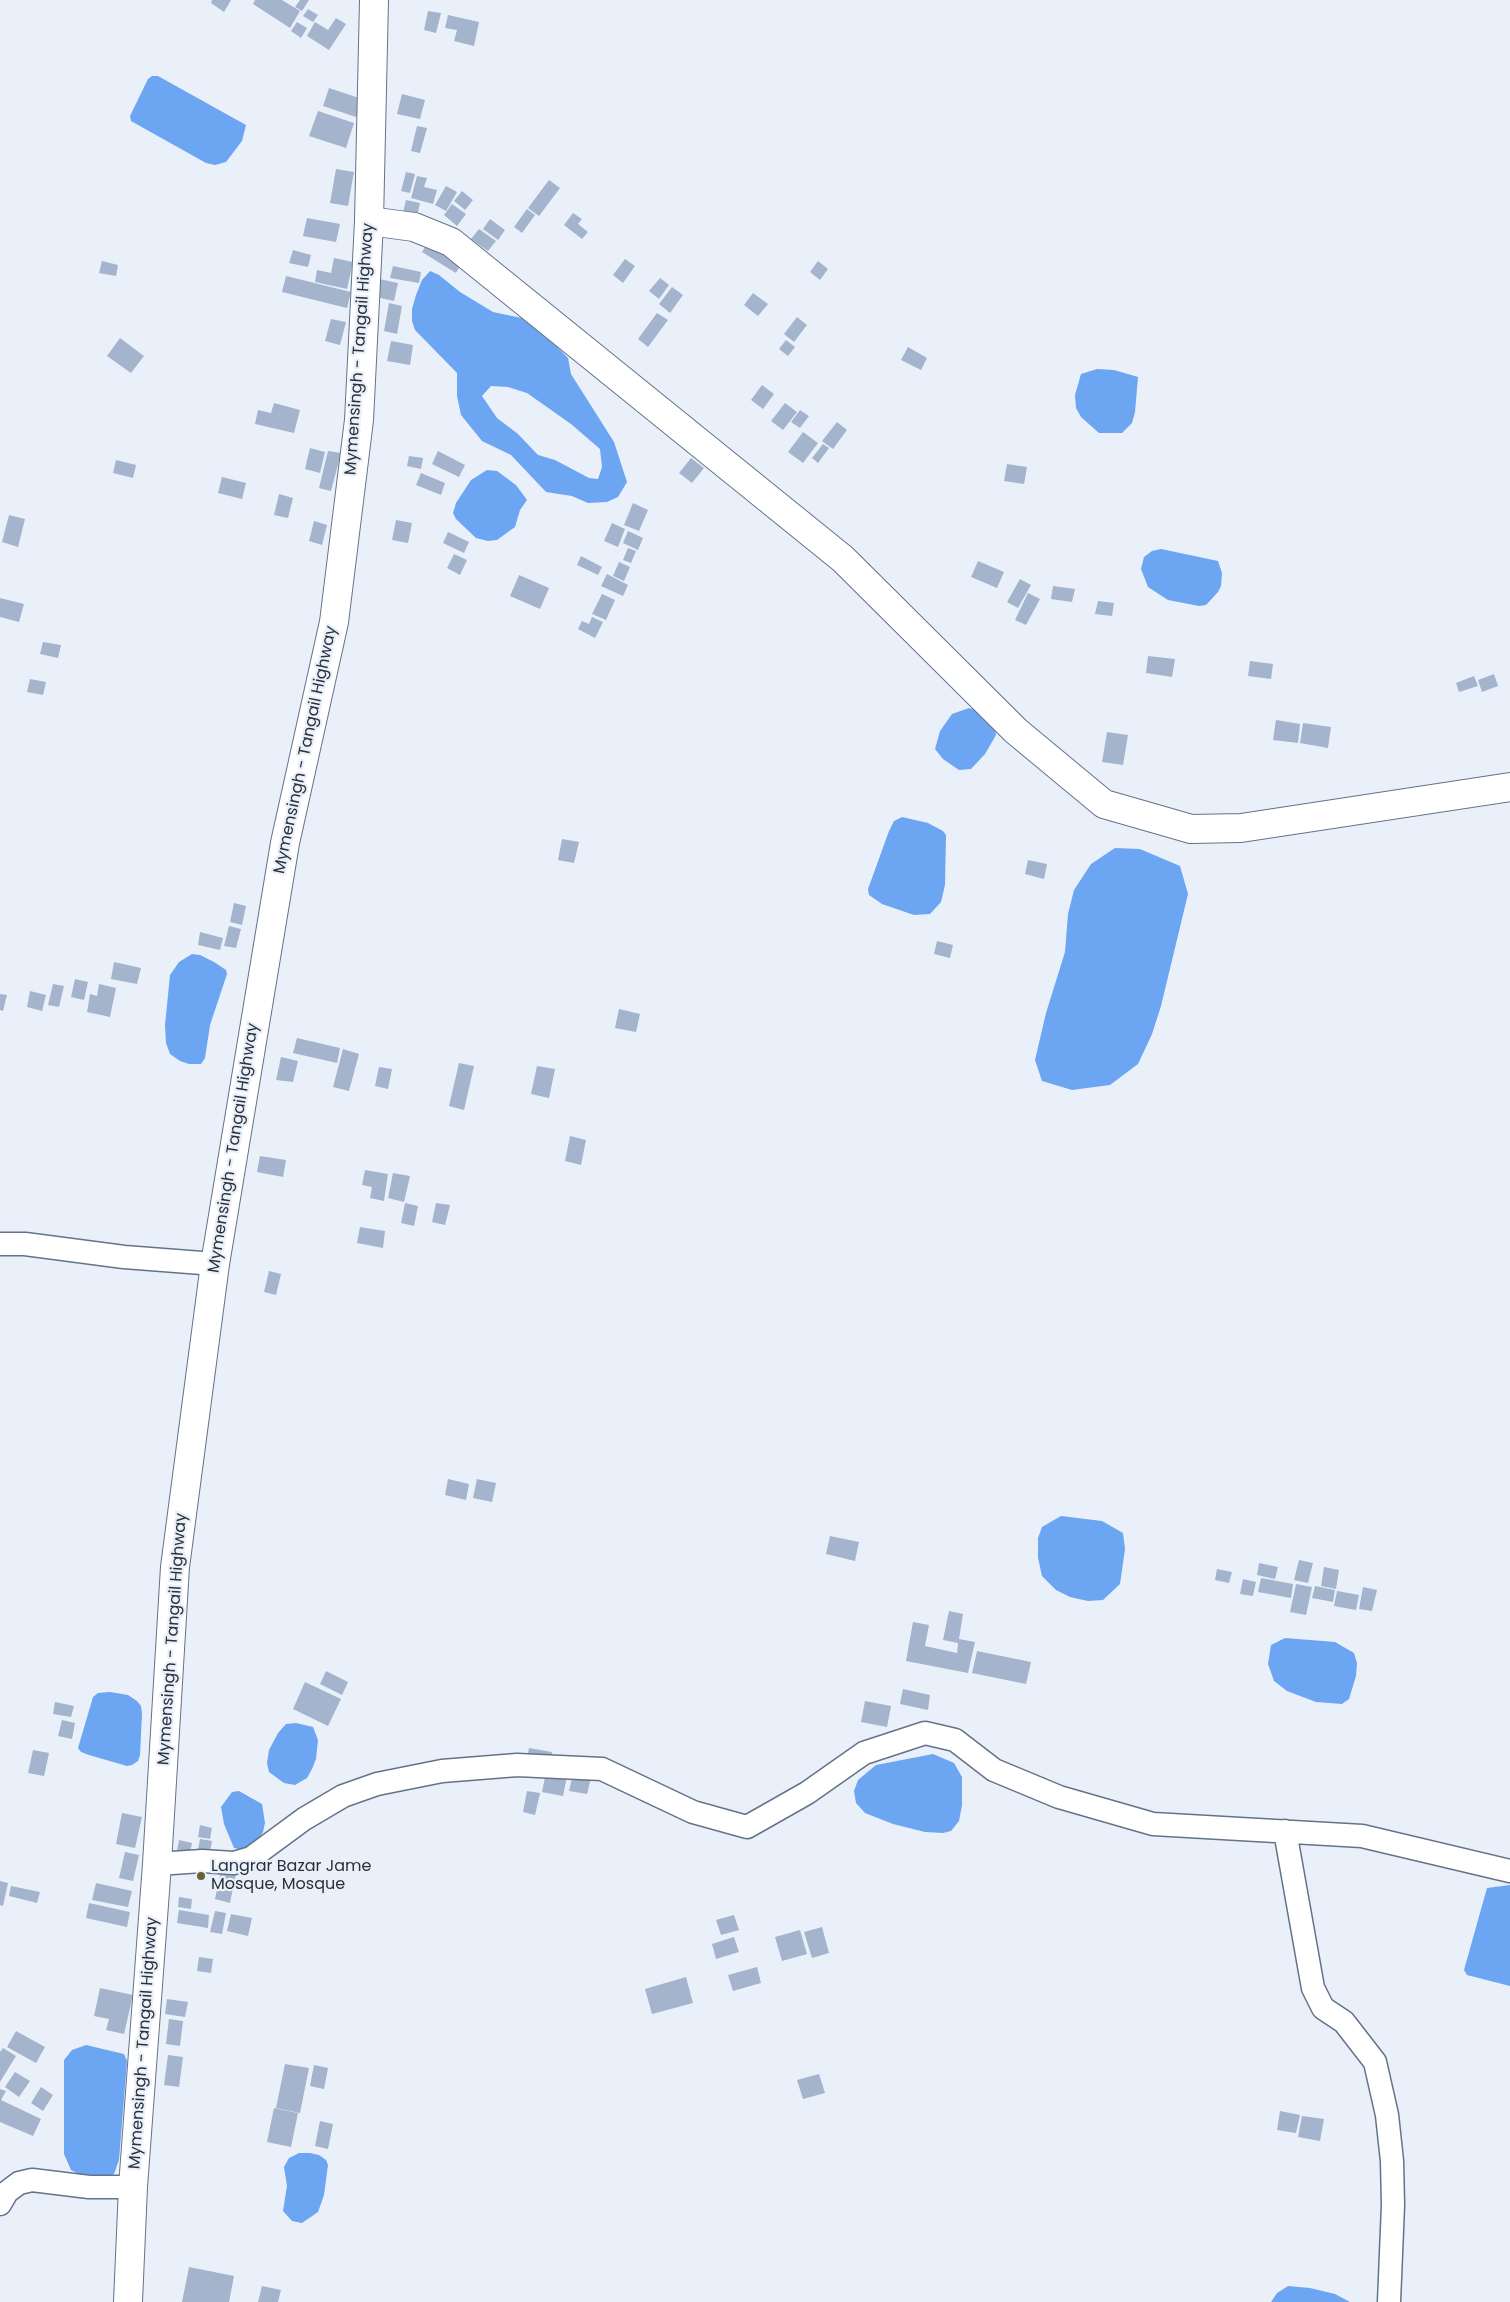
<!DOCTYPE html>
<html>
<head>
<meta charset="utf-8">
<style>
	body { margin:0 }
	canvas { display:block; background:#e9f0fa }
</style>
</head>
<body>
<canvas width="1510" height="2302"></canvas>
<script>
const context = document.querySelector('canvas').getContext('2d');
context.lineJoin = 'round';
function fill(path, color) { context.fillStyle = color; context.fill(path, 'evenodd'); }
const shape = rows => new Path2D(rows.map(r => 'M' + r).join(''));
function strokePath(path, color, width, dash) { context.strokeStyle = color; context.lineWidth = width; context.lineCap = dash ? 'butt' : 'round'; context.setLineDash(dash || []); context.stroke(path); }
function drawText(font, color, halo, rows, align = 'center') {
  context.font = font + ' Poppins,sans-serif'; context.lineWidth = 4.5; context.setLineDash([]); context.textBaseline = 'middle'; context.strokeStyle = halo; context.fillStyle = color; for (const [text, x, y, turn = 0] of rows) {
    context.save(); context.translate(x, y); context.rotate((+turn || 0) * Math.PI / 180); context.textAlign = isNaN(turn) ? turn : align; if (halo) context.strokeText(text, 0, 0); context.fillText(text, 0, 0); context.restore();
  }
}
const water = shape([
	[152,76,158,76,246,125,242,141,226,162,215,165,206,163,131,121,130,116,148,79],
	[430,271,439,275,460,292,493,312,531,320,568,358,571,374,614,442,627,482,618,497,607,502,588,503,572,496,546,492,511,455,482,441,461,415,457,396,457,373,415,330,412,321,412,309,416,295,422,280],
	[491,386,508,387,527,393,571,424,600,449,602,467,598,479,589,478,555,460,538,455,518,434,497,418,482,396],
	[1097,369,1114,370,1138,377,1135,412,1132,423,1122,433,1099,433,1081,417,1076,408,1075,395,1081,374],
	[487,470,497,471,516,485,527,500,520,510,515,527,497,540,488,541,476,538,456,519,453,513,456,503,471,480],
	[1161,549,1218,561,1222,573,1221,586,1218,592,1206,605,1199,606,1168,600,1148,587,1141,569,1144,557,1152,551],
	[969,708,982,712,993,719,996,735,985,754,971,769,959,770,943,759,935,749,940,731,952,714],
	[902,817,928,823,943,831,946,835,945,885,941,902,930,914,914,915,882,904,869,895,868,889,889,831,894,821],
	[1115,848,1140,849,1180,866,1188,894,1161,1006,1152,1034,1138,1064,1110,1085,1072,1090,1042,1081,1035,1060,1046,1013,1065,952,1068,914,1074,890,1091,864],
	[192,954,200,955,214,962,226,970,227,974,210,1025,205,1058,201,1064,189,1064,180,1061,170,1054,166,1043,165,1025,170,975,179,962],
	[1061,1516,1102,1521,1123,1533,1125,1549,1120,1584,1103,1600,1088,1601,1070,1597,1056,1590,1042,1576,1038,1558,1038,1538,1042,1527],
	[1285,1638,1335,1642,1354,1653,1357,1663,1356,1676,1349,1699,1342,1704,1316,1702,1287,1691,1274,1681,1268,1664,1271,1645],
	[110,1692,128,1695,137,1701,141,1706,142,1714,140,1755,138,1761,132,1765,127,1766,89,1755,81,1752,78,1748,93,1697,98,1693],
	[296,1723,313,1727,318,1740,316,1759,312,1769,307,1778,295,1785,284,1783,269,1772,267,1763,269,1750,278,1733,286,1724],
	[933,1754,954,1763,962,1777,962,1805,959,1821,951,1831,943,1833,925,1832,893,1824,865,1813,856,1803,854,1791,858,1780,876,1765],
	[239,1791,262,1804,265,1823,263,1832,254,1846,243,1850,234,1848,224,1824,221,1807,232,1792],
	[1510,1885,1510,1986,1467,1975,1464,1970,1487,1888],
	[86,2045,124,2054,127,2061,119,2160,114,2174,102,2179,85,2177,71,2170,64,2154,64,2060,72,2050],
	[299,2153,310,2153,319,2155,326,2160,328,2165,324,2195,318,2212,302,2223,292,2221,283,2211,287,2186,284,2167,289,2158],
	[1288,2286,1310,2288,1335,2294,1350,2302,1271,2302,1277,2293]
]);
const building = shape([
	[212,0,231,0,224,12,211,3],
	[255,0,282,0,300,11,290,28,253,4],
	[300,0,309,0,302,11,295,7],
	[308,9,318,15,313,22,303,16],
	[428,11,441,13,436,33,424,30],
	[448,15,479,22,474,46,454,41,457,30,445,28],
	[336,18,346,24,329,50,307,36,315,22,328,30],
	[297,22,307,28,301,38,291,31],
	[329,88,362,99,356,117,323,106],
	[402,94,425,100,420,119,397,114],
	[318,111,354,123,346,148,309,136],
	[417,126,427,128,420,153,411,151],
	[336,169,354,172,348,206,330,203],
	[406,172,415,174,410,193,401,191],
	[417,176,427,178,424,187,437,190,433,204,411,198],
	[549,180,560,188,539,216,528,208],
	[446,186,457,192,446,211,435,205],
	[462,191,473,200,465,210,454,201],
	[406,200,420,203,415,225,401,221],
	[452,204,466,214,457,226,444,215],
	[527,209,535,215,522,233,514,227],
	[573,213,582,219,578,224,588,232,582,239,564,225],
	[307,218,340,224,336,242,303,236],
	[490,219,505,230,498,240,483,229],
	[479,229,496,241,488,251,471,239],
	[430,238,464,259,456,273,422,252],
	[293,250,311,255,308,267,289,263],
	[334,258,353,262,347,289,315,282,317,270,331,273],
	[625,259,635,266,623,283,613,275],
	[102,261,118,265,116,276,99,273],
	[818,261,828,269,820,280,810,272],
	[393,266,421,272,419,283,390,278],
	[286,276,351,292,347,308,282,292],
	[660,278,669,285,659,299,649,291],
	[379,279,398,283,394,301,376,297],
	[672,287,683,295,670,313,659,304],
	[753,293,768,304,758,316,744,305],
	[389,303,402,306,397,334,384,331],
	[657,313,668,320,648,347,638,339],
	[797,317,807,325,794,342,784,334],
	[331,319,346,322,340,345,325,341],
	[120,338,144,356,131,373,107,356],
	[786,340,795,347,788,356,779,349],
	[391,341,413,345,410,365,387,361],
	[908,347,927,358,921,370,901,360],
	[762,385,774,394,763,409,751,400],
	[274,403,300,410,294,433,255,424,258,410,271,413],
	[785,403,797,412,783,430,771,421],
	[800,410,809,416,800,428,791,422],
	[837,422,847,430,833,449,822,441],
	[803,432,818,443,803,463,788,452],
	[823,444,829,448,818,463,812,458],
	[310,448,325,452,320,473,305,469],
	[328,451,341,453,331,491,319,488],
	[438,451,465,465,459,477,432,464],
	[409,456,423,458,421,469,407,466],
	[691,458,704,468,692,483,679,473],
	[116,460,136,465,133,478,113,473],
	[1007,464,1027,467,1024,484,1004,481],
	[421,473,445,483,441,495,416,485],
	[222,477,246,483,242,499,218,493],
	[279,494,293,498,288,518,274,515],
	[633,503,648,510,639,531,624,525],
	[9,515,25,519,18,547,2,542],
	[396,520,412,523,408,543,392,540],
	[314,521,327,525,322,545,309,541],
	[612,523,625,529,618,547,604,541],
	[628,531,643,538,638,550,623,543],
	[448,532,469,542,464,553,443,543],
	[628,548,636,551,631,563,623,560],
	[454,554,467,560,460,575,447,568],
	[581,556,602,567,598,575,577,565],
	[978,561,1004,572,997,588,971,577],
	[619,562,630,567,624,581,613,576],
	[607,574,628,585,623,596,601,586],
	[519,575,549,588,540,609,510,596],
	[1020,579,1031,585,1018,608,1007,602],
	[1053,586,1075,589,1072,602,1051,599],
	[1028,593,1040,599,1026,625,1015,620],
	[602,594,615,600,606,620,592,614],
	[0,598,24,604,19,622,0,617],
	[1098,601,1114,603,1112,616,1095,614],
	[592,617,603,622,595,638,578,629,582,621,589,624],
	[43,642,61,645,58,658,40,654],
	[1148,656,1175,659,1172,677,1146,673],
	[1250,661,1273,664,1271,679,1248,676],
	[1494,674,1498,686,1482,692,1478,680],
	[1474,676,1478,686,1459,692,1456,683],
	[30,679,46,682,43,695,27,692],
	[1276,720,1300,724,1298,743,1273,740],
	[1303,723,1331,727,1328,748,1300,743],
	[1107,732,1128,735,1123,765,1102,762],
	[562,839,579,842,574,863,558,860],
	[1028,860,1047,864,1044,879,1025,874],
	[234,903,246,906,242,925,230,922],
	[229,926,241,929,236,948,224,946],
	[200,932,223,938,220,950,198,945],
	[937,941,953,945,950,958,934,954],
	[114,962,141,968,137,984,111,979],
	[75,979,88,982,84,1000,71,997],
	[53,984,64,986,59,1007,48,1005],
	[99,984,116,988,110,1017,87,1012,90,994,97,996],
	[30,991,46,995,42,1011,27,1007],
	[0,994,7,995,3,1011,0,1010],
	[619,1009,640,1014,636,1032,615,1028],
	[297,1038,340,1048,337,1063,293,1053],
	[343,1049,359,1054,349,1091,333,1087],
	[281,1057,298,1061,293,1082,276,1080],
	[459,1063,474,1066,464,1110,449,1106],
	[537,1066,555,1069,549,1098,531,1094],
	[379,1067,392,1069,388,1089,375,1086],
	[570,1136,586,1140,581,1165,565,1161],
	[260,1156,286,1160,283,1177,257,1172],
	[365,1170,388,1174,384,1201,370,1198,372,1187,362,1185],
	[393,1173,410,1176,404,1202,388,1198],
	[405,1203,418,1206,414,1226,401,1223],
	[436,1203,450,1205,445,1225,432,1222],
	[360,1227,385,1231,383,1248,357,1243],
	[269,1271,281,1274,276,1295,264,1292],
	[448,1479,469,1484,466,1500,445,1495],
	[477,1479,496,1483,492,1502,473,1498],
	[830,1536,859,1542,855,1561,826,1554],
	[1299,1560,1313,1563,1308,1583,1294,1580],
	[1259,1563,1278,1567,1275,1579,1257,1575],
	[1324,1567,1339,1570,1336,1589,1321,1586],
	[1217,1569,1232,1572,1229,1583,1215,1580],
	[1261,1578,1293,1584,1291,1598,1258,1592],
	[1243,1579,1256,1582,1253,1596,1240,1594],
	[1296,1584,1312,1587,1306,1615,1290,1612],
	[1315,1586,1335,1590,1333,1602,1312,1598],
	[1363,1587,1377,1590,1372,1611,1359,1609],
	[1337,1591,1359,1595,1356,1610,1334,1606],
	[949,1611,963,1614,959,1639,975,1642,968,1673,906,1661,913,1622,929,1625,925,1646,957,1653,958,1643,943,1640],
	[977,1651,1031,1662,1026,1684,972,1673],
	[326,1671,348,1682,342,1695,320,1684],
	[305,1682,341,1699,328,1726,293,1709],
	[903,1689,930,1695,928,1710,900,1704],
	[865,1701,891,1706,887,1727,861,1722],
	[55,1702,74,1706,71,1717,53,1714],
	[62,1720,75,1723,72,1739,58,1736],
	[529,1748,552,1752,550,1764,527,1759],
	[33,1750,49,1753,44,1776,28,1773],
	[546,1772,567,1776,563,1796,542,1792],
	[573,1774,591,1778,587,1794,569,1791],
	[527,1791,540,1793,535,1815,523,1812],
	[122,1813,142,1817,135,1848,116,1844],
	[200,1825,212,1828,210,1839,198,1837],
	[200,1839,212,1841,209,1857,197,1855],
	[179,1840,192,1843,189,1858,176,1856],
	[125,1852,139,1855,133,1881,119,1878],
	[221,1870,236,1873,230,1903,215,1899],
	[0,1881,8,1883,3,1906,0,1905],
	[96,1883,132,1891,128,1907,92,1900],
	[11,1886,40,1892,37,1903,9,1896],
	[179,1897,192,1899,191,1909,178,1907],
	[89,1903,130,1912,127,1927,86,1918],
	[179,1910,209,1915,208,1928,177,1923],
	[215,1911,226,1913,222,1934,210,1932],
	[231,1914,252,1918,248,1936,227,1931],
	[734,1915,739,1930,721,1935,716,1920],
	[822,1927,829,1953,812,1958,804,1932],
	[800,1930,807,1954,782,1961,775,1937],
	[734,1937,739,1952,716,1959,712,1944],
	[199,1957,213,1959,211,1973,197,1971],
	[757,1967,761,1983,733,1991,728,1975],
	[686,1977,693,2003,652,2014,645,1989],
	[100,1988,133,1995,124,2034,106,2030,109,2019,94,2016],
	[167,1999,188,2002,185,2017,165,2014],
	[169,2019,183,2021,180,2046,166,2044],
	[16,2031,45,2047,36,2063,7,2047],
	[3,2048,16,2056,0,2082,0,2052],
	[168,2055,183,2057,179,2087,164,2085],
	[285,2064,309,2068,300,2113,276,2108],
	[314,2065,328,2068,324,2089,310,2086],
	[15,2072,30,2081,19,2097,5,2087],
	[819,2074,825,2093,803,2099,797,2080],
	[41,2087,53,2095,43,2111,31,2103],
	[0,2089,6,2091,1,2100,41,2119,33,2136,0,2122],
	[274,2108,298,2113,291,2147,267,2142],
	[1280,2111,1300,2115,1296,2133,1277,2130],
	[1302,2116,1324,2119,1320,2141,1298,2137],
	[320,2121,333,2124,328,2149,315,2146],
	[189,2267,234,2276,229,2302,182,2302],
	[262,2286,281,2290,278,2302,258,2302]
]);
const street = shape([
	[0,1244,25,1244,124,1257,215,1264],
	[1285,1831,1313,1988,1323,2008,1344,2022,1375,2062,1387,2115,1392,2161,1393,2205,1389,2302],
	[157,1864,202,1861,234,1863,251,1858,304,1819,343,1796,377,1784,442,1771,517,1765,602,1769,693,1812,747,1827,807,1793,864,1753,925,1733,955,1740,994,1770,1059,1797,1153,1824,1362,1836,1510,1871],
	[0,2204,7,2192,19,2183,32,2180,89,2187,133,2187]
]);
const secondary = shape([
	[369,221,414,227,451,242,843,559,1016,731,1104,804,1191,829,1241,828,1510,787]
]);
const highway = shape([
	[128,2302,133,2187,157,1864,175,1567,215,1264,285,843,334,622,359,420,369,221,374,0]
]);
const markers = [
	[201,1876,5,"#666330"]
];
const streetNames = [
	["Mymensingh - Tangail Highway",360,349,-86],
	["Mymensingh - Tangail Highway",306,750,-78],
	["Mymensingh - Tangail Highway",234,1148,-81],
	["Mymensingh - Tangail Highway",173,1639,-86],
	["Mymensingh - Tangail Highway",144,2043,-86]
];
const poiNames = [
	["Langrar Bazar Jame",211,1867],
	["Mosque, Mosque",211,1885]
];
fill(water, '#6ca5f1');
fill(building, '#a3b4cc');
strokePath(street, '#637389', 25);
strokePath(secondary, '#637389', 30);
strokePath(highway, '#637389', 30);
strokePath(street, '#fff', 22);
strokePath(secondary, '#fff', 28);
strokePath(highway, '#fff', 28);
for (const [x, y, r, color] of markers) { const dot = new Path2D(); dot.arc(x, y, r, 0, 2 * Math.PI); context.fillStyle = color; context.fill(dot); strokePath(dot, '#e9f0fa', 2); }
drawText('16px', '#2a313a', '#e9f0fa', streetNames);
drawText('16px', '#2a313a', '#e9f0fa', poiNames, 'left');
</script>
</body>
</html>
